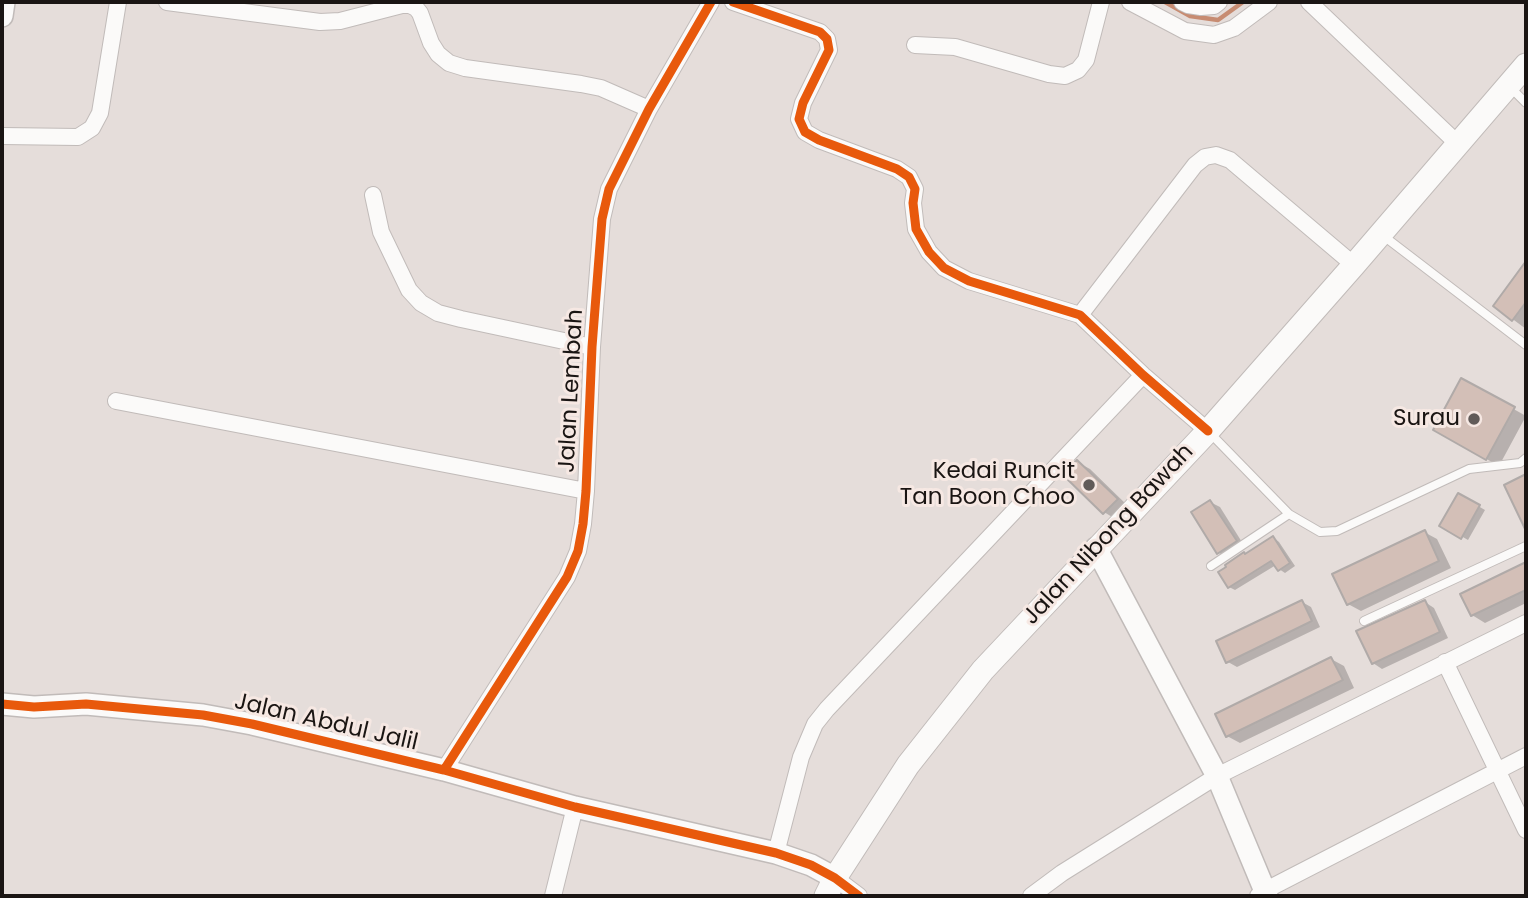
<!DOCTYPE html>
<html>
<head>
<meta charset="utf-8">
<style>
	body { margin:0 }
	#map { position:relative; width:1528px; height:898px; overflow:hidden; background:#e5ddda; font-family:Poppins,sans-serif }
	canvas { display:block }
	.frame { position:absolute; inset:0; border:4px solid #1a1513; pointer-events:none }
</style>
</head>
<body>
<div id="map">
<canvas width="1528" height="898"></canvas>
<div class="frame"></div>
</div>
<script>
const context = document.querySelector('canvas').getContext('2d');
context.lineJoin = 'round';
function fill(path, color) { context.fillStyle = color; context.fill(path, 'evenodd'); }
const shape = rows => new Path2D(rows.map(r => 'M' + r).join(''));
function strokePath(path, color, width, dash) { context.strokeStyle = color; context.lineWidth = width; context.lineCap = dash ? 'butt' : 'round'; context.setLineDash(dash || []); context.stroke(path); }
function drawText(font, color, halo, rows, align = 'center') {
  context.font = font + ' Poppins,sans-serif'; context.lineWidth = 6; context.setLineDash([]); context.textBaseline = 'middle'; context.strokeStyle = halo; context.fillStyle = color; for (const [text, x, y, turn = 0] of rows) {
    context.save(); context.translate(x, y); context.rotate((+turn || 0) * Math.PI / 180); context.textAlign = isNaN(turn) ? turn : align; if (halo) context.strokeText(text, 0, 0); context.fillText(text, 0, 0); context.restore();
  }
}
const shadow = shape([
	[1526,264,1526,329,1495,306],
	[1462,380,1526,416,1499,466,1435,430],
	[1077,462,1090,469,1129,507,1117,520,1104,512],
	[1459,495,1485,510,1468,540,1442,525],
	[1210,502,1220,507,1245,547,1228,558,1219,553],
	[1424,532,1437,539,1451,568,1361,611,1348,604],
	[1274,538,1279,542,1295,566,1285,573,1279,569,1276,565,1235,590,1229,587,1246,556],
	[1526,564,1526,603,1485,623,1472,615,1463,595],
	[1302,602,1311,607,1320,627,1237,667,1228,662],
	[1425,602,1434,608,1448,638,1382,669,1373,663],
	[1331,659,1344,666,1354,688,1240,743,1227,736]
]);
const stream = shape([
	[1165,2,1190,16,1218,20,1243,2]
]);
const building = shape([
	[1526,261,1526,302,1512,321,1493,306,1526,261],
	[1461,378,1515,407,1486,460,1433,430,1461,378],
	[1077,460,1118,499,1103,514,1063,475,1077,460],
	[1526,474,1526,531,1504,485,1526,474],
	[1458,493,1480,505,1461,539,1439,526,1458,493],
	[1210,500,1237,541,1217,554,1191,512,1210,500],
	[1425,530,1439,561,1347,605,1332,574,1425,530],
	[1273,536,1290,563,1278,571,1271,561,1228,588,1218,572,1226,567,1225,565,1244,552,1245,554,1273,536],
	[1526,562,1526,590,1471,616,1460,594,1526,562],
	[1302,600,1312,621,1226,663,1216,641,1302,600],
	[1425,600,1440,632,1372,664,1356,631,1425,600],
	[1331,657,1343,680,1226,737,1215,714,1331,657]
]);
const service = shape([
	[1511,88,1526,103],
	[1381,234,1526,345],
	[1210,433,1289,514,1320,532,1337,531,1469,469,1520,463,1526,458],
	[1211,566,1289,514],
	[1364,621,1526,546]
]);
const minor = shape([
	[167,2,320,22,340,21,402,5,410,5,416,8,420,13,431,43,438,54,449,63,465,68,581,84,601,88,649,109],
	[733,2,820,32,827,39,829,50,803,103,799,119,805,132,819,140,897,169,909,177,915,189,913,203,916,229,929,252,944,268,969,281,1080,315,1143,375,1208,431],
	[1130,2,1185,31,1214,35,1234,28,1269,2],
	[1182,2,1188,5,1201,7,1214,6,1219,2],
	[1309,2,1458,144],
	[915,45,955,47,1049,74,1065,76,1078,70,1086,60,1101,2],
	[2,136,78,137,92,128,100,113,118,2],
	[373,195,381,232,409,290,421,303,438,313,461,319,592,347],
	[1080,315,1195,165,1205,157,1216,155,1230,160,1354,265],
	[116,401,586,491],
	[1445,662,1526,830],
	[444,770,567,577,578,551,583,524,586,491,592,347,602,219,609,189,649,109,711,2],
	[776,853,801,757,815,724,827,709,1143,375],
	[835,878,859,896],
	[553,896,575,807],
	[1031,896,1062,873,1217,776,1526,623],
	[1258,896,1264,891,1526,756]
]);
const tertiary = shape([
	[2,16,4,2],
	[1096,548,1217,776,1267,896],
	[2,704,34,707,86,704,203,715,252,724,444,770,575,807,776,853,811,865,835,878]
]);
const secondary = shape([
	[826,896,835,878,908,765,983,670,1208,431,1354,265,1526,65]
]);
const cycleway = shape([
	[733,2,820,32,827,39,829,50,803,103,799,119,805,132,819,140,897,169,909,177,915,189,913,203,916,229,929,252,944,268,969,281,1080,315,1143,375,1208,431],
	[2,704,34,707,86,704,203,715,252,724,444,770,575,807,776,853,811,865,835,878,859,896],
	[444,770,567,577,578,551,583,524,586,491,592,347,602,219,609,189,649,109,711,2]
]);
const markers = [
	[1474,419,7,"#615b59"],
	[1089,485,7,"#615b59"]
];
const streetNames = [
	["Jalan Lembah",572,391,-87],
	["Jalan Nibong Bawah",1109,535,-47],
	["Jalan Abdul Jalil",326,723,13]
];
const poiNames = [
	["Surau",1460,419],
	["Kedai Runcit",1075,472],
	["Tan Boon Choo",1075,498]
];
fill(shadow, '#0003');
strokePath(stream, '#c78c72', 4.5);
fill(building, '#d3bfb7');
strokePath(building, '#b0aaa8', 2);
strokePath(service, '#c1bbb9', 10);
strokePath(minor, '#c1bbb9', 18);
strokePath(tertiary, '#c1bbb9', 24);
strokePath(secondary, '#c1bbb9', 25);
strokePath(service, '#fbfaf9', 8);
strokePath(minor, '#fbfaf9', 16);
strokePath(tertiary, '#fbfaf9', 21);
strokePath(secondary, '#fbfaf9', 23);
strokePath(cycleway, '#e8590c', 9);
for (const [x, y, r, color] of markers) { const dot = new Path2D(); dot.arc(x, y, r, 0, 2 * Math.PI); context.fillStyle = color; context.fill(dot); strokePath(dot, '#f6e8e3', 2.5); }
drawText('23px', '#1a1513', '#f6e8e3', streetNames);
drawText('23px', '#1a1513', '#f6e8e3', poiNames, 'right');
</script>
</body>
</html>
